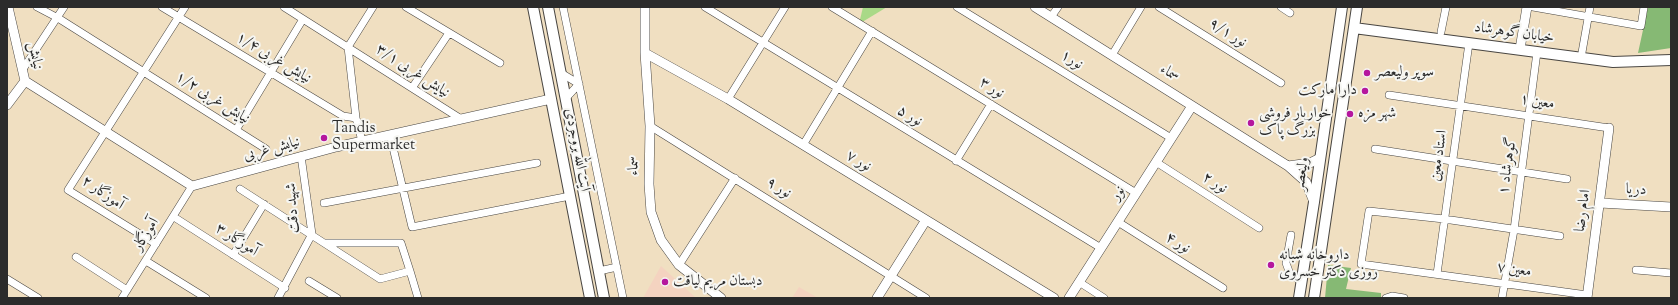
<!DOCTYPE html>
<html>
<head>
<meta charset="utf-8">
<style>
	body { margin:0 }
	#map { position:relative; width:1678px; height:305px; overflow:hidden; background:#f0dfc1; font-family:"Sorts Mill Goudy",serif }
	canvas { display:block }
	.frame { position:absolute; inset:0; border:8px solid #2b2b2b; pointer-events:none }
</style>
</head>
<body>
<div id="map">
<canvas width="1678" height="305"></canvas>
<div class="frame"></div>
</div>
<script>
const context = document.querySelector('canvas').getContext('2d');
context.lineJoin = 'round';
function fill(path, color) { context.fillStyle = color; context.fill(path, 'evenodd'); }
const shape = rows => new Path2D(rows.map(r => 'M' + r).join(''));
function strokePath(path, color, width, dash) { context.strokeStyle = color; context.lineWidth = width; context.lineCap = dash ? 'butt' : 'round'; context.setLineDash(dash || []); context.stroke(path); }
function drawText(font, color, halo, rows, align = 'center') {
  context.font = font + ' "Sorts Mill Goudy",Amiri,serif'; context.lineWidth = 4; context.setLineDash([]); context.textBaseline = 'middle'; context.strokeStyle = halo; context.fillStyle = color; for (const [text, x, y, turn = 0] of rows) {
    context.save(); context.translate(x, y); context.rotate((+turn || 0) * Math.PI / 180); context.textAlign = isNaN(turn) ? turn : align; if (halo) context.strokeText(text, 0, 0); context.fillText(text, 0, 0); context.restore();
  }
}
const built = shape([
	[661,266,696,298,643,298],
	[799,287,818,298,792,298]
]);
const green = shape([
	[863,7,887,7,859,24]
]);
const forest = shape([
	[1648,7,1671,7,1671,48,1638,53],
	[1328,265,1351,268,1346,289,1381,293,1381,298,1325,298]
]);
const minor = shape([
	[37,7,58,18,266,149],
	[162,7,343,116,356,118],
	[284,7,461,119],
	[406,7,500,63],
	[563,7,623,298],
	[705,7,1101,248],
	[832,7,1136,193],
	[957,7,1171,138],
	[1159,7,1281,83],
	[1281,7,1290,13],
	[1533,7,1641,26,1644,7],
	[1051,17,1058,7],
	[1441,32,1446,7],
	[1112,55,1141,7],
	[1581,58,1590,7],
	[23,69,64,7],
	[561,73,579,84,566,98],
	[412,88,449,33],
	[1389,95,1609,128],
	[728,99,785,7],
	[650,126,926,298],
	[236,130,303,19],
	[390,135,412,227,570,196],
	[362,141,356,118,348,47,373,7],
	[803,145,872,31],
	[1375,149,1567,179],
	[956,161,991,104],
	[1156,162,1259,228],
	[240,189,380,279,410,271,418,298],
	[324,203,537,163],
	[174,217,285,288],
	[1118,222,1223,288],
	[1291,235,1286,263,1290,274,1301,281],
	[1560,236,1444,219,1369,211,1361,264,1587,295],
	[325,243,401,243,410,271],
	[156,244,68,190,185,7],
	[233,255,264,204],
	[76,257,127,290],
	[146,261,206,298],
	[679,265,735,178],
	[1636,270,1671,273],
	[599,271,617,267],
	[1437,274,1469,43],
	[7,279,38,298],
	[309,281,337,298],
	[1079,282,1104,298],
	[122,298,192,186],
	[278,298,312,234,301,156],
	[1386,298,1392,296,1404,298],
	[1502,298,1514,230,1537,52]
]);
const tertiary = shape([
	[645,7,645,53,650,126,649,184,651,212,661,240,679,265,721,298],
	[1035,7,1288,166,1306,182,1314,202],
	[1520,49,1527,7],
	[645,53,728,99,1054,298],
	[25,81,192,186,336,147,551,99],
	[7,105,25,81,8,7],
	[1288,166,1310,163,1320,158],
	[1600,203,1671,207],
	[877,298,926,220],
	[1069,298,1192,106],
	[1587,298,1609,128]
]);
const secondary = shape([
	[533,7,590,298],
	[548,7,604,298],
	[1354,28,1613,62,1671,60],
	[1299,298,1314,202,1342,7],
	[1314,298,1357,7]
]);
const markers = [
	[1367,73,4,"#b5179e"],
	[1365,91,4,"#b5179e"],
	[1350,114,4,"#b5179e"],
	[1251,123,4,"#b5179e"],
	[324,138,4,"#b5179e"],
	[1271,265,4,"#b5179e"],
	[665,282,4,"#b5179e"]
];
const streetNames = [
	["نور ۹/۱",1227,34,32],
	["خیابان گوهرشاد",1514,34,8],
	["نیایش",34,56,79],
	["نیایش غربی ۱/۴",273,59,31],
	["نور۱",1071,61,32],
	["نیایش غربی ۳/۱",412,72,33],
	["سماء",1169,74,32],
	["نور ۳",991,89,32],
	["نیایش غربی ۱/۲",212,99,32],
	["معین ۱",1537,103,9],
	["نور ۵",909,117,31],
	["نیایش غربی",272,150,-15],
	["آیت الله بروجردی",576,150,79],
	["استاد معین",1440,156,-82],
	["نور ۷",858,162,31],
	["سماء",635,166,-89],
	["گوهرشاد ۱",1509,166,-82],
	["ولیعصر",1303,174,-82],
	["نور ۲",1214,184,33],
	["نور ۹",778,189,32],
	["دریا",1636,191,3],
	["آموزگار ۲",102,194,35],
	["نور",1119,194,-57],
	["شهید دقت",294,208,-94],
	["امام رضا",1584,211,-82],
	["آموزگار",147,235,-58],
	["آموزگار ۳",236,241,33],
	["نور ۴",1177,244,32],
	["معین ۷",1514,271,8]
];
const poiNames = [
	["سوپر ولیعصر",1375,73],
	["دارا مارکت",1357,91,"right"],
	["خواربار فروشی",1259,114],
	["بزرگ پاک",1259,131],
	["شهر مزه",1358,114],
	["Tandis",332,129],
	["Supermarket",332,146],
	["داروخانه شبانه",1279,256],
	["روزی دکتر خسروی",1279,273],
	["دبستان مریم لیاقت",673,282]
];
fill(built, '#f4d3c0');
fill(green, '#a9d987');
fill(forest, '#86b974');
strokePath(minor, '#494642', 8);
strokePath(tertiary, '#494642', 10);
strokePath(secondary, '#494642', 12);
strokePath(minor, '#fff', 7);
strokePath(tertiary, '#fff', 9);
strokePath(secondary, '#fff', 10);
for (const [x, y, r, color] of markers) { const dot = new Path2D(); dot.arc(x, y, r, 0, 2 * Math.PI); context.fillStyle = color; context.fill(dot); strokePath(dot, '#f6f6f2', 1.5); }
drawText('15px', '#2b2b2b', '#f6f6f2', streetNames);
drawText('15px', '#2b2b2b', '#f6f6f2', poiNames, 'left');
</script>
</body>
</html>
